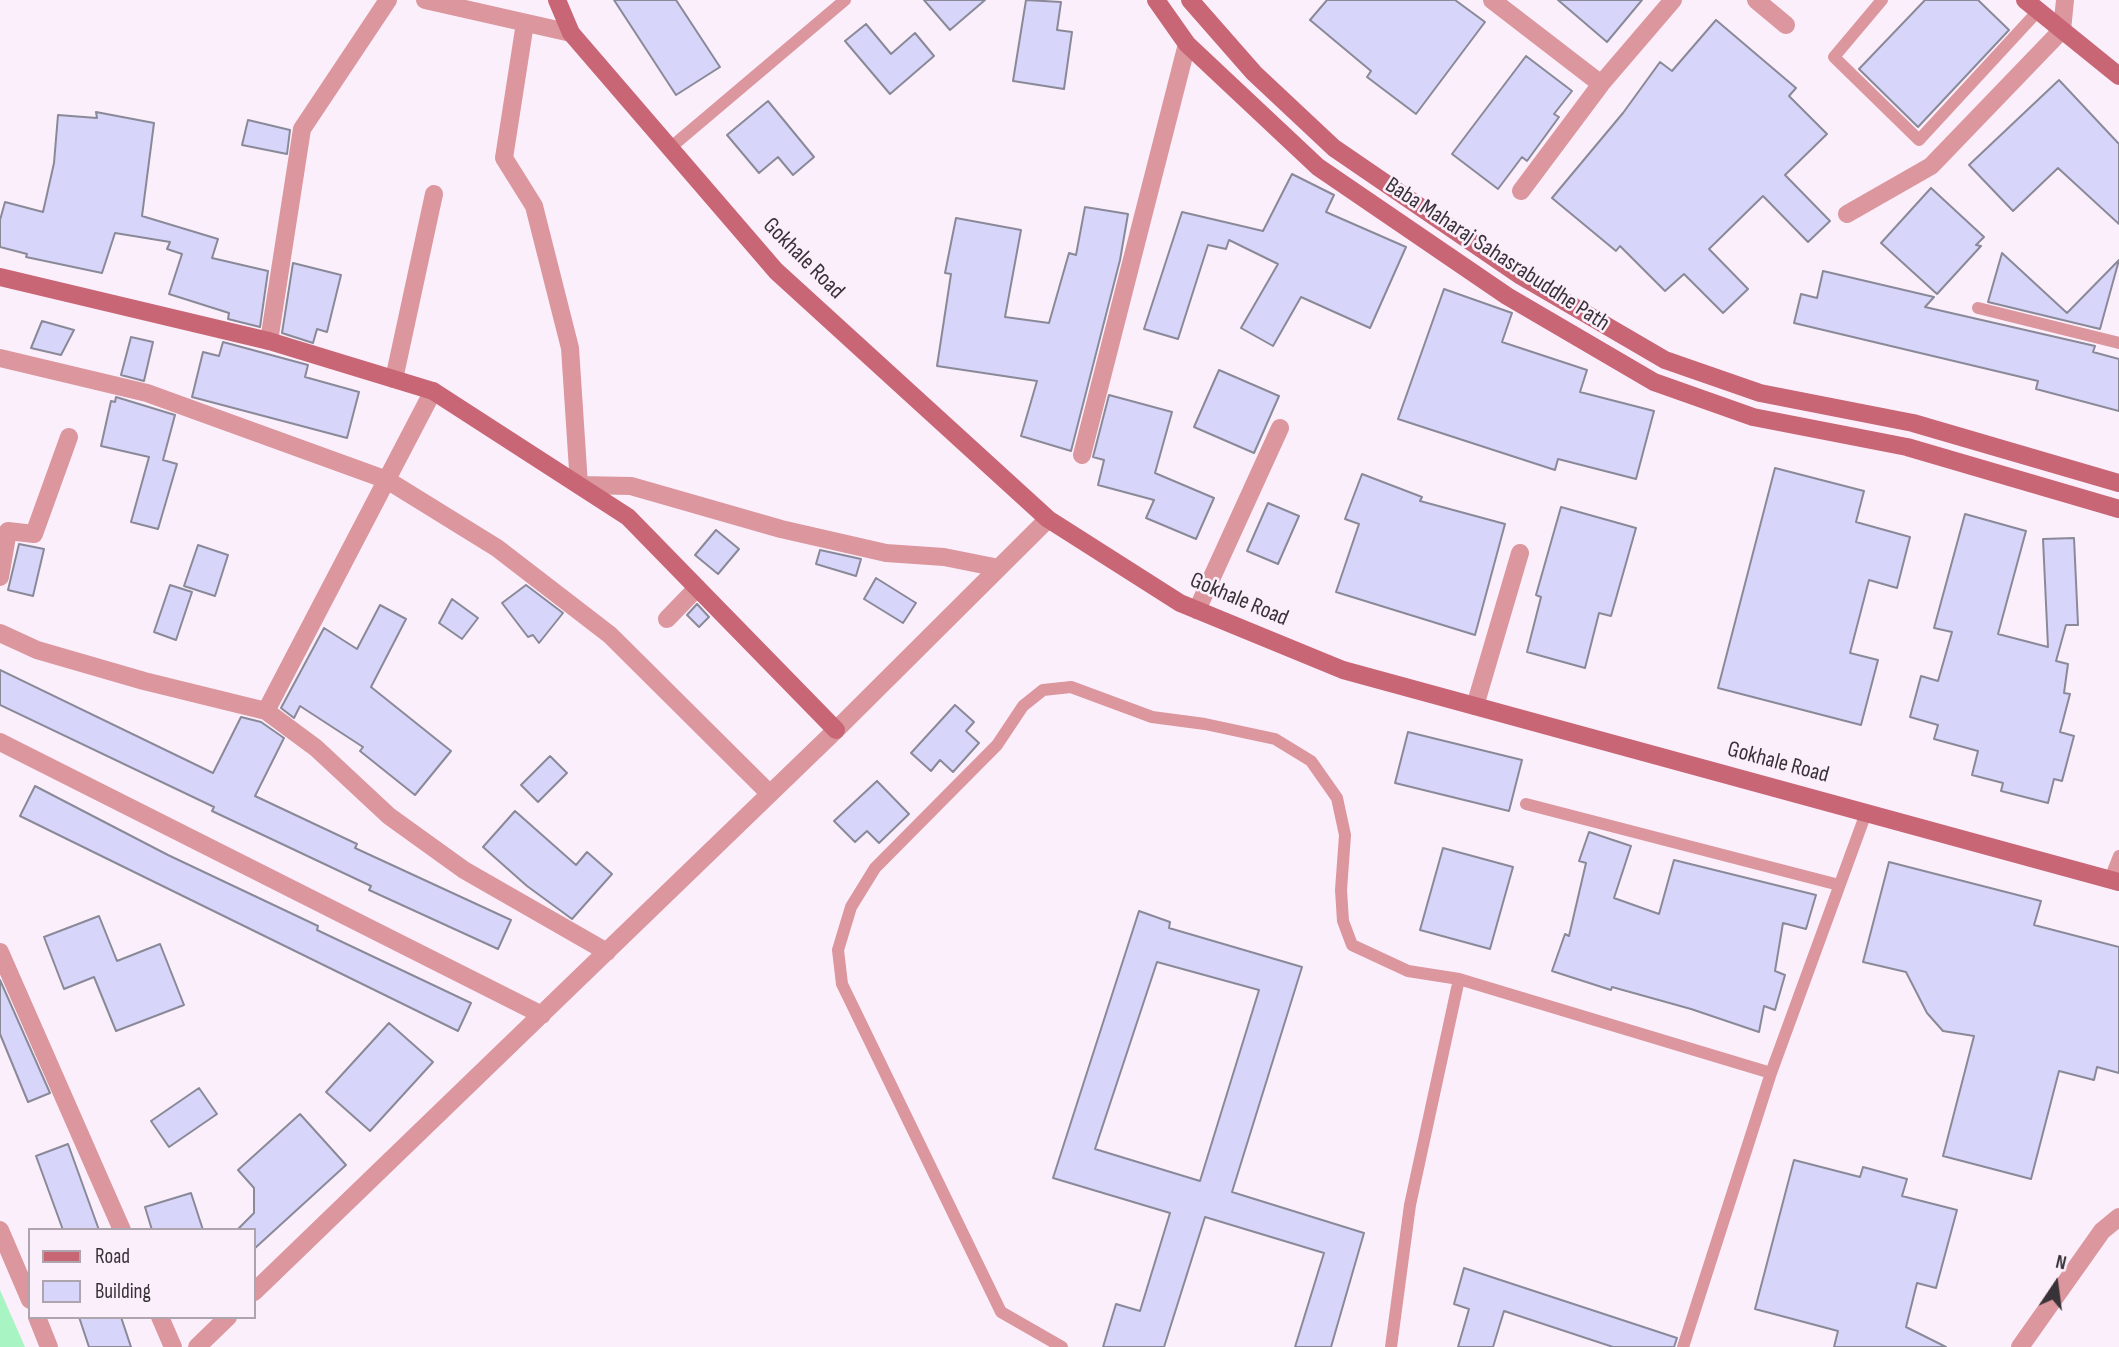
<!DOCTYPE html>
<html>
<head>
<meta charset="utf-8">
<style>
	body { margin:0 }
	#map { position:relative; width:2119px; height:1347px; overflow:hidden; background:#fceffc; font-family:"Sofia Sans Condensed",sans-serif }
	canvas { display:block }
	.legend { position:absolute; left:28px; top:1228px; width:228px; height:91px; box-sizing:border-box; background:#fceffc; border:2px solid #aea4ae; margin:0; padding:9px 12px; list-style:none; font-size:21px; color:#383338 }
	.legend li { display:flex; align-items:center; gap:14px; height:35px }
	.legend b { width:35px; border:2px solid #aea4ae }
	.north { position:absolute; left:2021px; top:1249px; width:70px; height:70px; -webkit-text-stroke:5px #fceffc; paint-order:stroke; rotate:13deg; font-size:19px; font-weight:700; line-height:28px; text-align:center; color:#383338 }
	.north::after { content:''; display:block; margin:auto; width:24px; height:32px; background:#383338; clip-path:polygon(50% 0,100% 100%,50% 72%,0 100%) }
</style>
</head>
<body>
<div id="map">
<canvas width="2119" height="1347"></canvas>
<ul class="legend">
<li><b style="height:9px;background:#c96675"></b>Road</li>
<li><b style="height:19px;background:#d7d5fa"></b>Building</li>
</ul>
<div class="north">N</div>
</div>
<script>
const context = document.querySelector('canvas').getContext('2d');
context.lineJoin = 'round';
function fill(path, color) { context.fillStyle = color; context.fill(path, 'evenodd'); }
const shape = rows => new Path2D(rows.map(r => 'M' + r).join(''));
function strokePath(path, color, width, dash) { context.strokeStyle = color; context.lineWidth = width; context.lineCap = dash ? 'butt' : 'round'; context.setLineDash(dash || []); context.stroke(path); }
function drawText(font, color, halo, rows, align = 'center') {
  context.font = font + ' "Sofia Sans Condensed",sans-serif'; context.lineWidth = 5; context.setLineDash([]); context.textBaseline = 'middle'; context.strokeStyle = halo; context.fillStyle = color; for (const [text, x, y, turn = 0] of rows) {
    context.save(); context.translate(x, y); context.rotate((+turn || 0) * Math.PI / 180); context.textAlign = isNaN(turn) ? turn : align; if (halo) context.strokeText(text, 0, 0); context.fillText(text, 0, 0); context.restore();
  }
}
const green = shape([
	[0,1290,25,1347,0,1347]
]);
const building = shape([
	[614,0,676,0,720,67,676,95,614,0],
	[924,0,985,0,950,30,924,0],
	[1026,0,1061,2,1057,30,1072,32,1064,89,1013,81,1026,0],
	[1327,0,1455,0,1485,22,1416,114,1367,77,1371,71,1310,20,1327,0],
	[1558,0,1642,0,1607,42,1558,0],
	[1925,0,1978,0,2009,30,1918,127,1859,69,1925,0],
	[1716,20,1796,88,1789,96,1827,134,1785,175,1830,221,1808,242,1763,196,1709,249,1748,289,1723,313,1684,274,1665,291,1620,246,1616,251,1552,198,1623,113,1660,62,1672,71,1716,20],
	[866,24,891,54,915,33,934,56,890,94,845,41,866,24],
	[1526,56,1572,91,1554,114,1559,117,1527,161,1522,157,1498,189,1452,154,1526,56],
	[2059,80,2119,144,2119,224,2058,168,2013,211,1969,165,2059,80],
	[768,101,814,157,793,175,778,157,759,173,727,135,768,101],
	[96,112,154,123,142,216,218,239,212,258,268,271,260,327,228,319,229,313,169,294,182,254,167,249,170,242,115,233,102,273,26,257,27,254,0,247,0,220,5,202,43,212,54,163,58,115,97,118,96,112],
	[248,120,290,130,287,154,242,145,248,120],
	[1292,174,1334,195,1326,212,1406,247,1370,328,1301,297,1273,346,1241,328,1278,264,1229,240,1226,249,1208,245,1178,339,1144,329,1182,212,1263,231,1292,174],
	[1931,188,1984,237,1976,245,1981,246,1937,294,1881,243,1931,188],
	[1085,207,1128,214,1120,260,1071,451,1021,436,1037,381,937,366,951,274,945,273,956,218,1021,230,1005,317,1049,323,1069,253,1076,255,1085,207],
	[2002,253,2067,313,2119,260,2100,329,1988,302,2002,253],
	[293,263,341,275,327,332,317,329,313,343,282,333,293,263],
	[1823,271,1934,297,1925,307,2095,346,2093,352,2119,359,2119,411,2036,389,2038,381,1794,323,1801,294,1817,298,1823,271],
	[1444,289,1512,313,1502,342,1587,370,1580,392,1654,411,1636,479,1558,459,1555,470,1398,419,1444,289],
	[42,321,74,330,61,355,31,348,42,321],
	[131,337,153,342,144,381,121,375,131,337],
	[223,342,308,365,305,377,359,392,347,438,192,397,203,352,219,356,223,342],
	[1219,370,1279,396,1254,453,1194,427,1219,370],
	[1109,395,1172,412,1155,473,1214,498,1196,539,1146,518,1154,500,1098,485,1104,460,1093,457,1109,395],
	[116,397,175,415,163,460,177,464,158,529,131,522,149,457,101,446,111,401,115,402,116,397],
	[1775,468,1864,491,1856,522,1910,537,1897,588,1869,580,1850,653,1878,660,1861,725,1718,688,1775,468],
	[1362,474,1422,497,1420,501,1505,524,1475,635,1336,592,1359,524,1345,519,1362,474],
	[1268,503,1299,516,1278,564,1247,551,1268,503],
	[1561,507,1636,528,1611,616,1599,613,1585,668,1527,652,1541,597,1536,595,1561,507],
	[1965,514,2026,531,1998,634,2048,647,2043,539,2074,538,2078,625,2066,625,2056,661,2068,664,2064,693,2070,694,2060,732,2074,736,2062,781,2054,779,2048,803,2001,791,2003,783,1972,775,1978,751,1934,739,1938,725,1910,717,1921,676,1938,681,1952,632,1934,628,1965,514],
	[716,530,739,549,718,574,695,555,716,530],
	[19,544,44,549,33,596,8,590,19,544],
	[198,545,228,555,215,596,184,586,198,545],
	[820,550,861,559,856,576,816,564,820,550],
	[876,578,916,603,903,623,864,599,876,578],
	[170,585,192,592,176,640,154,632,170,585],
	[526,585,563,613,539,643,533,635,528,637,502,603,526,585],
	[452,599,478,618,462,639,439,623,452,599],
	[697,604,709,617,699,627,687,615,697,604],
	[380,605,406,619,371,687,451,751,415,795,360,751,363,747,300,706,294,718,281,708,324,628,357,649,380,605],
	[0,670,213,773,241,717,261,722,284,738,255,796,357,844,355,848,511,920,498,949,369,890,371,886,212,811,214,807,0,705,0,670],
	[955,705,974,722,966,731,979,743,953,772,940,760,931,771,911,753,955,705],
	[1408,732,1522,760,1509,811,1395,783,1408,732],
	[550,756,567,773,538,802,521,785,550,756],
	[877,781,909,814,879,843,867,831,855,842,834,821,877,781],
	[35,786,168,855,318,926,317,930,471,1003,458,1031,20,816,35,786],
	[515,811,576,865,587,852,612,874,572,919,527,886,483,847,515,811],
	[1589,832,1631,846,1614,898,1659,914,1674,860,1816,895,1806,929,1783,923,1775,971,1785,975,1775,1010,1764,1006,1759,1032,1691,1009,1612,987,1611,990,1552,971,1565,934,1569,936,1586,863,1579,861,1589,832],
	[1443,848,1513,867,1490,949,1420,930,1443,848],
	[1889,862,2041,901,2034,925,2119,947,2119,1073,2097,1067,2094,1080,2059,1071,2031,1179,1943,1156,1974,1036,1943,1031,1927,1013,1906,972,1863,962,1889,862],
	[1139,911,1170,922,1169,928,1302,967,1232,1192,1364,1233,1331,1347,1295,1347,1324,1253,1205,1217,1164,1347,1103,1347,1116,1304,1140,1311,1170,1213,1053,1178,1139,911],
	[1157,962,1259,990,1200,1181,1095,1149,1157,962],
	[99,916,117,961,160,944,184,1005,116,1031,94,977,64,989,44,937,99,916],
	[0,980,50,1093,28,1102,0,1034,0,980],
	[389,1023,433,1062,370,1131,326,1092,389,1023],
	[199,1088,217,1114,169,1147,151,1121,199,1088],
	[300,1114,346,1165,254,1249,254,1230,237,1230,254,1213,254,1188,238,1170,300,1114],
	[68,1144,99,1230,63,1230,36,1156,68,1144],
	[1794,1160,1860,1177,1863,1167,1907,1179,1902,1196,1957,1210,1936,1288,1917,1283,1906,1327,1946,1347,1834,1347,1838,1331,1755,1309,1794,1160],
	[191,1193,203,1230,152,1230,145,1207,191,1193],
	[1464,1268,1677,1338,1674,1347,1613,1347,1504,1311,1493,1347,1458,1347,1469,1309,1454,1304,1464,1268],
	[79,1317,121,1317,131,1347,89,1347,79,1317]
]);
const lane = shape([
	[1882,0,1834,57,1919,140,2038,11],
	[670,148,845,0],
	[1978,308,2119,343],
	[1526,804,1839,885],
	[2110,879,2119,856],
	[1062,1347,1001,1312,842,984,838,950,851,907,875,868,997,745,1023,706,1043,690,1071,687,1152,717,1205,724,1275,739,1311,761,1337,798,1345,835,1341,890,1343,921,1352,945,1408,971,1459,979,1771,1073],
	[1391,1347,1410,1205,1459,979],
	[1683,1347,1771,1073,1866,813]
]);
const street = shape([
	[425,0,571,33],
	[1492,0,1601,84],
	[1756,0,1786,25],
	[525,23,504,158,534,206,570,348,579,485,631,486,781,529,886,553,944,557,999,568],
	[1521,191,1601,84,1673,0],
	[1847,214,1931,166,2062,30,2065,0],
	[269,341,302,129,388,0],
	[0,358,147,393,387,480,497,548,610,635,770,794],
	[394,379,434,194],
	[1082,455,1187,44],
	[0,577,8,531,34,534,69,437],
	[1197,610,1280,428],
	[667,619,697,588],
	[0,633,37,650,144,681,266,711,316,748,389,816,464,870,607,952],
	[1475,706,1520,553],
	[266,711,433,391],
	[0,742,542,1015],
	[0,952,122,1230],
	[0,1230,30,1300],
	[254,1292,836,730,1048,519],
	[37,1317,49,1347],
	[160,1317,173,1347],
	[197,1347,228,1317],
	[2020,1347,2102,1231,2119,1217]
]);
const secondary = shape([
	[557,0,571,33,776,271,1048,519,1180,603,1343,670,2119,882],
	[1156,0,1187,44,1318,167,1507,296,1654,382,1753,417,1907,447,2119,509],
	[1190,0,1254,73,1334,148,1521,276,1665,360,1760,393,1913,423,2119,483],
	[2025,0,2119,76],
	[0,277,269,341,433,391,628,517,836,730]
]);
const streetNames = [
	["Baba Maharaj Sahasrabuddhe Path",1497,255,33],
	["Gokhale Road",803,259,45],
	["Gokhale Road",1239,600,23],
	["Gokhale Road",1778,763,15]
];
fill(green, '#a8f4c3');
fill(building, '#d7d5fa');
strokePath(building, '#8a8998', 2);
strokePath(lane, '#db969e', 12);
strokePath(street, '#db969e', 18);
strokePath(secondary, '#c96675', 18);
drawText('23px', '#383338', '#fceffc', streetNames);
</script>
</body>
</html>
